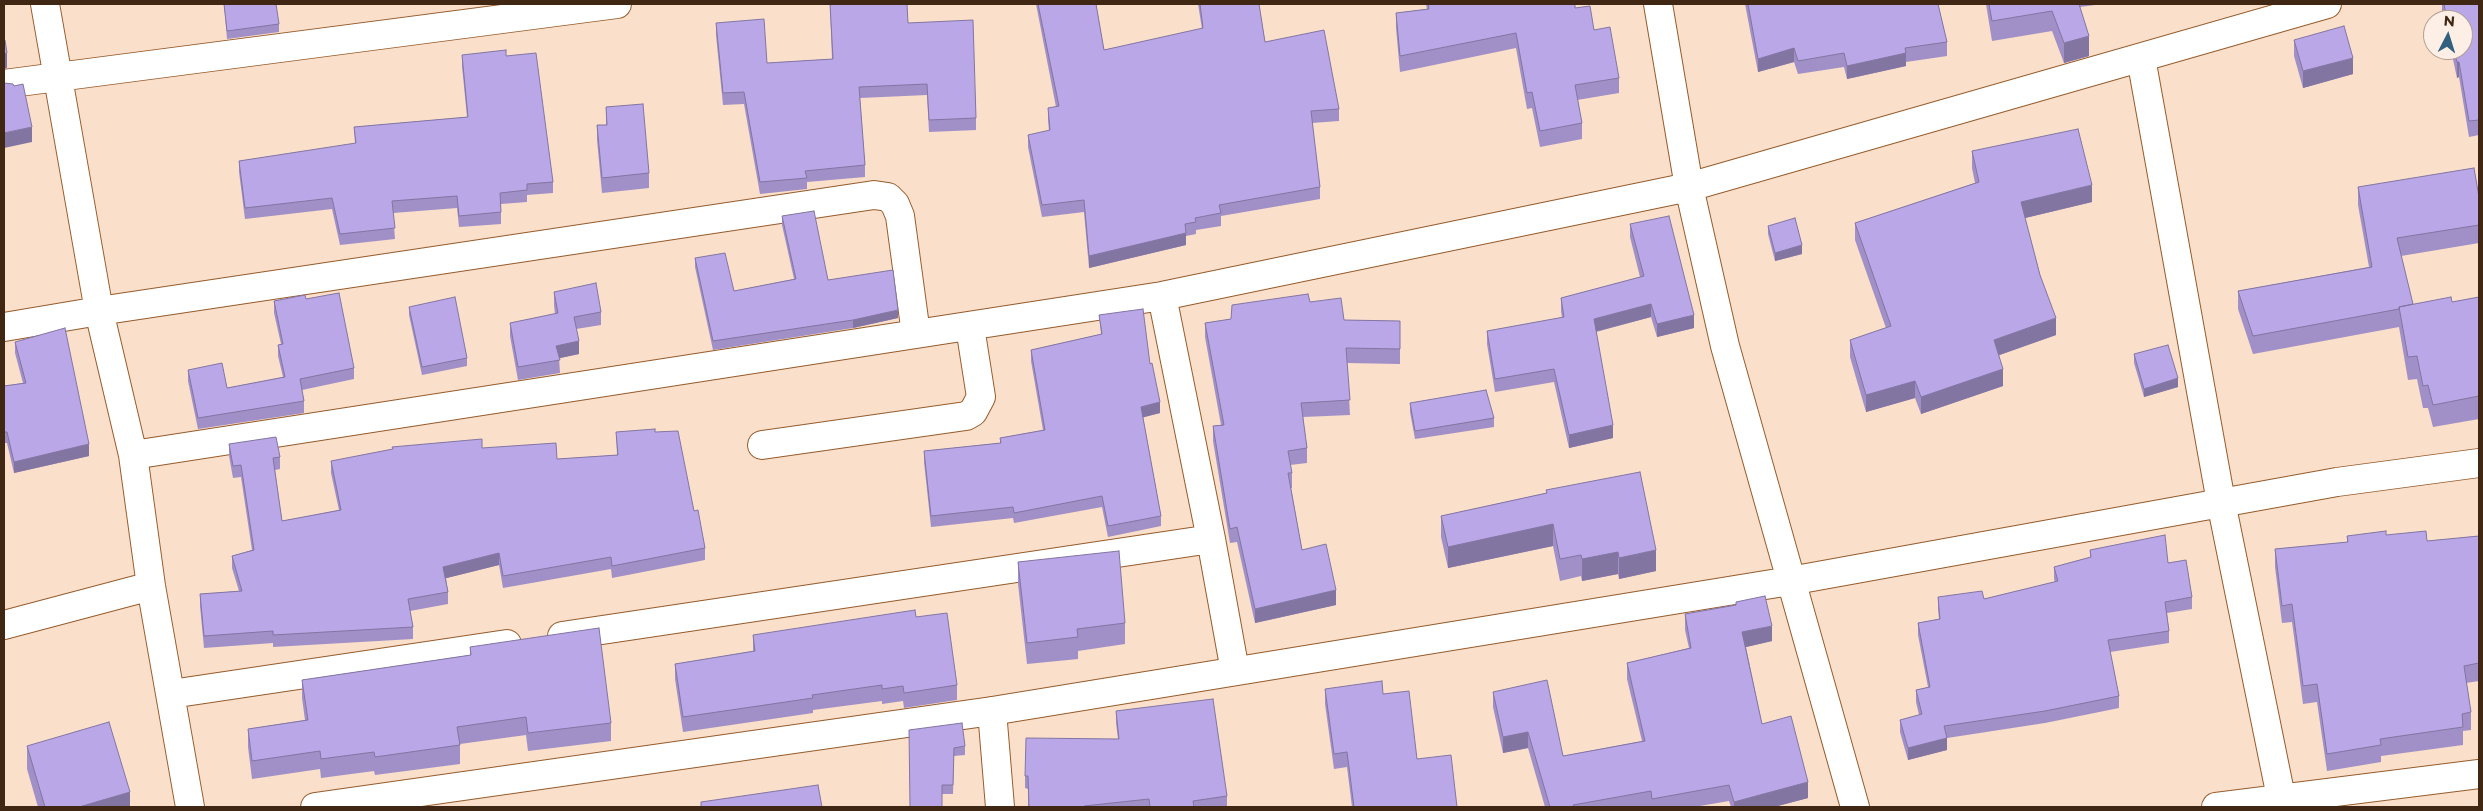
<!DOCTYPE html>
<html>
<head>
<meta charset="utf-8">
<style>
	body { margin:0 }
	#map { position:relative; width:2483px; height:811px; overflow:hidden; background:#fadfcb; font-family:Montserrat,sans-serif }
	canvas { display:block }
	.frame { position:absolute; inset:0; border:5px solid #402713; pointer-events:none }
	.north { position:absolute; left:2423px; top:10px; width:50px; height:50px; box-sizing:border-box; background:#fdefe5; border:1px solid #b19f91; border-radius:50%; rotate:5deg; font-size:14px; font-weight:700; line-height:20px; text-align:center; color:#402713 }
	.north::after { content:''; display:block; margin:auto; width:18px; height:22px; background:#31617f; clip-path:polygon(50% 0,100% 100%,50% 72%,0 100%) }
</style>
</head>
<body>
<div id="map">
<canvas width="2483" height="811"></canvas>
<div class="frame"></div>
<div class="north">N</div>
</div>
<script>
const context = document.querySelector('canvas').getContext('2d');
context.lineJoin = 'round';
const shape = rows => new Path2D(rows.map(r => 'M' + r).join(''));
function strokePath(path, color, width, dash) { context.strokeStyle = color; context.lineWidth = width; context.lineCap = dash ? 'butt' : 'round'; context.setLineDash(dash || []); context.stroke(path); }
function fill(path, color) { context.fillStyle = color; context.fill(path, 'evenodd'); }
const street = shape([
	[45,4,99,311,133,455,151,586,190,807],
	[1658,4,1689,187,1725,346,1855,807],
	[2141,58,2221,502,2283,807],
	[4,84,617,4],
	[1162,296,1211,539,1235,671],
	[4,327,99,311,874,195,888,197,895,204,900,216,916,334],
	[762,445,966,416,973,412,981,397,970,327],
	[133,455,1162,296,1689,187,2327,4],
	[4,625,151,586],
	[562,636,1211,539],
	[171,694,507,644],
	[992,711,1000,807],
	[315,807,992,711,1790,581,2337,482,2479,463],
	[2216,807,2479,774]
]);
const wall = shape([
	[224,4,279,24,279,32,227,39],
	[830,4,908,23,976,118,976,130,929,132,927,95,860,98,865,165,865,177,807,182,807,189,760,194,744,104,723,105,716,35,716,23,767,63,832,59],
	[1014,4,1096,4,1104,50,1202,29,1198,4,1259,4,1265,42,1339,109,1339,121,1312,123,1320,187,1320,199,1221,216,1221,226,1196,230,1196,234,1186,236,1186,245,1089,268,1084,212,1042,217,1028,147,1028,135,1049,131,1048,120,1048,108,1056,107,1036,4,1014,5],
	[1426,4,1575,4,1575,8,1619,78,1619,93,1577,100,1582,123,1582,139,1540,147,1532,108,1527,109,1516,48,1400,72,1396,28,1396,13,1427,9],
	[1745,4,1938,4,1947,42,1947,56,1906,62,1906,66,1847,79,1844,67,1798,74,1794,62,1758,72],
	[1986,4,2095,4,2095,5,2080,7,2089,56,2064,63,2052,31,1992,41],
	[2442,4,2479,4,2479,135,2469,137,2459,77,2457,78,2451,50,2463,50,2463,20,2444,20,2442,12],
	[2294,40,2353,74,2303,88,2294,56],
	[462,55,506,56,553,182,553,193,527,195,527,202,501,204,501,224,459,227,457,208,393,213,395,239,340,245,332,209,245,219,239,172,239,161,355,144,354,127,467,117,462,66],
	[606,107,649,173,649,188,602,193,597,140,597,125,606,125],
	[1972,151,2092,202,2025,218,2056,335,1999,355,2003,386,1921,414,1915,398,1866,412,1850,357,1850,340,1886,328,1855,240,1855,223,1975,183,1972,168],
	[2358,187,2479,197,2479,243,2401,256,2413,305,2452,302,2479,297,2479,419,2433,427,2428,408,2423,408,2417,379,2408,380,2399,327,2253,354,2238,309,2238,291,2369,267,2358,205],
	[782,216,828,280,898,318,853,328,713,350,695,267,695,258,734,291,794,279,782,225],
	[1630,224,1694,328,1657,337,1651,317,1596,332,1613,438,1569,448,1554,382,1495,392,1487,344,1487,331,1562,318,1561,311,1561,298,1640,277,1630,237],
	[1768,226,1802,254,1775,261,1768,234],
	[554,292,601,312,601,325,576,329,579,354,559,358,560,373,518,380,510,336,510,323,555,314,554,305],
	[306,299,354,368,354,379,302,390,304,401,304,413,198,429,188,381,188,370,227,388,283,377,278,356,278,345,281,344,274,313,274,301],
	[1310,302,1344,320,1400,321,1400,364,1347,363,1350,415,1303,417,1307,448,1307,463,1290,465,1292,473,1292,488,1291,488,1302,550,1336,605,1255,623,1237,542,1230,543,1213,441,1213,426,1221,425,1205,337,1205,323,1231,319],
	[409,307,467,358,467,366,422,375,409,315],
	[1099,315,1150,364,1160,413,1143,417,1161,516,1161,526,1108,537,1102,507,1014,523,1013,518,931,527,924,462,924,451,1000,443,1000,438,1043,430,1031,361,1031,350,1101,334],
	[15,342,89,456,14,473,7,443,4,443,4,386,23,383,15,353],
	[2134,354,2178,387,2144,397,2134,363],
	[1410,403,1494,418,1494,427,1415,439,1410,412],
	[616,432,655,432,694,511,705,548,705,560,612,578,611,569,503,588,499,565,446,578,448,592,448,604,410,611,413,627,413,639,273,647,273,643,204,648,200,606,200,594,239,591,232,568,232,556,252,550,241,477,233,478,229,456,229,444,280,457,280,469,275,470,282,521,339,510,331,473,331,461,482,448,557,459,617,455],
	[1546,490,1656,571,1619,579,1618,574,1582,581,1581,576,1560,581,1553,546,1448,568,1441,537,1441,516,1546,493],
	[2386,535,2427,541,2479,536,2479,681,2466,683,2471,712,2471,730,2463,731,2463,745,2381,756,2381,762,2327,771,2317,702,2303,704,2292,622,2282,623,2275,567,2275,549,2347,542,2347,536],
	[2090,550,2168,563,2192,597,2192,609,2167,613,2169,631,2169,643,2110,652,2119,696,2119,708,2045,723,1947,738,1947,750,1908,760,1900,732,1900,720,1919,715,1916,702,1916,690,1928,687,1918,635,1918,623,1939,619,1938,609,1938,597,1984,599,2055,582,2054,579,2054,567,2090,557],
	[1018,562,1125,623,1125,644,1078,651,1078,659,1027,664,1018,584],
	[1736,602,1772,641,1746,647,1762,724,1808,798,1774,807,1731,807,1729,801,1694,807,1545,807,1528,748,1503,753,1493,707,1493,692,1563,756,1642,741,1627,679,1627,663,1689,648,1685,630,1685,614,1736,605],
	[916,617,957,685,957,700,904,708,903,701,882,704,882,701,813,710,813,713,683,732,675,679,675,664,753,651,753,635],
	[470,647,611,723,611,741,528,751,526,735,460,744,460,764,375,775,374,771,321,778,320,769,252,779,248,747,248,729,305,720,302,698,302,680,470,655],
	[1325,689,1383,694,1417,759,1457,807,1352,807,1347,767,1334,769,1325,704],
	[1116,711,1227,796,1227,807,1028,807,1028,789,1025,788,1025,776,1118,739,1116,723],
	[909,730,965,746,965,755,954,756,953,794,942,794],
	[27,746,130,807,38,807,27,769]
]);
const shadedWall = shape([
	[2089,36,2089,56,2064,63,2064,43],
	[1794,48,1794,62,1758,72,1758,59],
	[7,53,7,68,4,69,4,54],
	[1906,53,1906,66,1847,79,1847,66],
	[2353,58,2353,74,2303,88,2303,71],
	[2457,62,2459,62,2459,77,2457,78],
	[32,127,32,142,4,148,4,133],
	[2092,185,2092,202,2021,219,2021,202],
	[1186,233,1186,245,1089,268,1089,256],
	[1802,245,1802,254,1775,261,1775,253],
	[1651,304,1651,317,1594,332,1594,319],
	[898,310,898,318,853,328,853,320],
	[1694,315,1694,328,1657,337,1657,324],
	[2056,318,2056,335,1994,357,1994,340],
	[579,341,579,354,556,359,556,346],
	[2003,369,2003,386,1921,414,1921,397],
	[2178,378,2178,387,2144,397,2144,389],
	[1915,381,1915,398,1866,412,1866,395],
	[1160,402,1160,413,1141,418,1141,407],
	[1613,425,1613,438,1569,448,1569,435],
	[89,444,89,456,14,473,14,462],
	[1553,524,1553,546,1448,568,1448,547],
	[1656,550,1656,571,1619,579,1619,558],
	[1618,552,1618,574,1582,581,1582,559],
	[499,553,499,565,443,579,443,567],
	[1336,590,1336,605,1255,623,1255,609],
	[1772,626,1772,641,1742,648,1742,632],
	[1528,732,1528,748,1503,753,1503,737],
	[1947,738,1947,750,1908,760,1908,748],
	[1808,782,1808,798,1774,807,1734,807,1734,802],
	[130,792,130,807,79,807]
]);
const building = shape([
	[224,4,276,4,279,24,227,31,224,4],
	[830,4,907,4,908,23,973,20,976,118,929,120,927,84,859,87,865,165,805,171,807,178,760,182,744,92,723,93,716,23,764,19,767,63,833,59,830,4],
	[1038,4,1096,4,1104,50,1203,28,1200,4,1259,4,1265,42,1324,30,1339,109,1311,111,1320,187,1219,205,1221,213,1195,218,1196,222,1185,224,1186,233,1089,256,1084,200,1042,205,1028,135,1050,130,1048,108,1059,106,1038,4],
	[1428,4,1575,4,1575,8,1590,6,1594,30,1610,27,1619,78,1575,85,1582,123,1540,131,1532,92,1527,93,1516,33,1400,56,1396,13,1429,9,1428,4],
	[1748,4,1938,4,1947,42,1905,48,1906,53,1847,66,1844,53,1798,61,1794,48,1758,59,1748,4],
	[1989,4,2079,4,2089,36,2064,43,2052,11,1992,21,1989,4],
	[2444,4,2479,4,2479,120,2469,121,2459,62,2457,62,2454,50,2463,50,2463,20,2447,20,2444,4],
	[2344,26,2353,58,2303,71,2294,40,2344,26],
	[4,40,5,40,7,53,4,54,4,40],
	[506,50,506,56,536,53,553,182,527,184,527,190,500,193,501,212,459,216,457,196,392,201,395,228,340,234,332,198,245,208,239,161,356,143,354,127,468,117,462,55,506,50],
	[4,83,13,84,14,86,23,84,32,127,4,133,4,83],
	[643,104,649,173,602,178,597,125,607,125,606,107,643,104],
	[2078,129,2092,185,2021,202,2040,275,2056,318,1994,340,2003,369,1921,397,1915,381,1866,395,1850,340,1891,326,1855,223,1979,182,1972,151,2078,129],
	[2474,168,2479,197,2479,225,2397,238,2413,304,2399,307,2399,309,2253,336,2238,291,2372,267,2358,187,2474,168],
	[814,211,828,280,893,270,898,310,853,320,713,341,695,258,725,253,734,291,796,279,782,216,814,211],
	[1669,216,1694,315,1657,324,1651,304,1594,319,1613,425,1569,435,1554,369,1495,379,1487,331,1564,317,1561,298,1644,276,1630,224,1669,216],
	[1795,218,1802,245,1775,253,1768,226,1795,218],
	[596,283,601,312,574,317,579,341,556,346,560,360,518,367,510,323,558,313,554,292,596,283],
	[339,293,354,368,300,379,304,401,198,418,188,370,222,363,227,388,285,377,278,345,283,344,274,301,305,295,306,299,339,293],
	[1308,294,1310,302,1341,298,1344,320,1400,321,1400,349,1346,348,1350,400,1301,403,1307,448,1288,451,1292,473,1288,473,1302,550,1326,544,1336,590,1255,609,1237,527,1230,529,1213,426,1224,425,1205,323,1231,319,1232,305,1308,294],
	[455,297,467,358,422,367,409,307,455,297],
	[2451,297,2452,302,2479,297,2479,396,2433,405,2428,385,2423,386,2417,356,2408,357,2399,307,2451,297],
	[1143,309,1150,364,1152,363,1160,402,1141,407,1161,516,1108,526,1102,496,1014,513,1013,507,931,516,924,451,1001,443,1000,438,1045,430,1031,350,1102,334,1099,315,1143,309],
	[65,328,89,444,14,462,7,432,4,432,4,386,26,383,15,342,65,328],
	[2168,345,2178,378,2144,389,2134,354,2168,345],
	[1486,390,1494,418,1415,431,1410,403,1486,390],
	[655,429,655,432,678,431,694,511,698,510,705,548,612,566,611,557,503,576,499,553,443,567,448,592,408,599,413,627,273,635,273,631,204,636,200,594,242,591,232,556,254,550,241,465,233,466,229,444,276,437,280,457,273,458,282,521,341,510,331,461,393,449,392,447,482,439,482,448,556,443,557,459,618,455,616,432,655,429],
	[1640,472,1656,550,1619,558,1618,552,1582,559,1581,555,1560,559,1553,524,1448,547,1441,516,1547,493,1546,490,1640,472],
	[2386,531,2386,535,2426,531,2427,541,2479,536,2479,663,2464,666,2471,712,2462,714,2463,727,2380,739,2381,745,2327,754,2317,684,2303,686,2292,604,2282,606,2275,549,2348,542,2347,536,2386,531],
	[2165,535,2168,563,2186,560,2192,597,2165,602,2169,631,2108,640,2119,696,2045,711,1944,726,1947,738,1908,748,1900,720,1922,714,1916,690,1930,687,1918,623,1940,619,1938,597,1982,591,1984,599,2058,581,2054,567,2091,557,2090,550,2165,535],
	[1119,551,1125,623,1077,629,1078,637,1027,643,1018,562,1119,551],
	[1765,596,1772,626,1742,632,1762,724,1791,716,1808,782,1734,802,1729,785,1652,799,1651,791,1573,805,1574,807,1550,807,1528,732,1503,737,1493,692,1547,680,1563,756,1645,741,1627,663,1691,648,1685,614,1736,605,1736,602,1765,596],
	[915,610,916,617,947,613,957,685,904,693,903,686,882,689,882,685,812,695,813,698,683,717,675,664,755,651,753,635,915,610],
	[599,628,611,723,528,733,526,717,457,727,460,745,375,757,374,752,321,759,320,751,252,761,248,729,308,720,302,680,471,655,470,647,599,628],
	[1382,681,1383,694,1409,691,1417,759,1451,755,1457,807,1354,807,1347,752,1334,754,1325,689,1382,681],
	[1213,699,1227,796,1193,801,1194,807,1150,807,1149,799,1084,806,1084,807,1029,807,1028,776,1025,776,1026,738,1119,739,1116,711,1213,699],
	[109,722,130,792,79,807,45,807,27,746,109,722],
	[962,723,965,746,954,748,953,785,942,785,942,807,910,807,909,730,962,723],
	[818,785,822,807,701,807,701,802,818,785]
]);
strokePath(street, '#965c2c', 30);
strokePath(street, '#fff', 28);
fill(wall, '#a090c7');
fill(shadedWall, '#8275a2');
fill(building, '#baa7e7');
strokePath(building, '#8275a2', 1);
</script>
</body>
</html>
